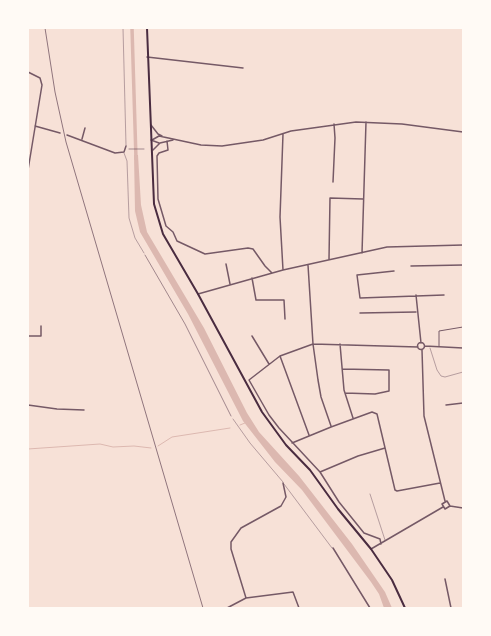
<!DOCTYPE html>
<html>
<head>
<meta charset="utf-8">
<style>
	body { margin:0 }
	#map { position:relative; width:491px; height:636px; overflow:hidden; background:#f7e1d7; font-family:Arial,sans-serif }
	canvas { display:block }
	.frame { position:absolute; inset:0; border:29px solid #fffaf5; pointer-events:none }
</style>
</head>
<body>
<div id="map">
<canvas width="491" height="636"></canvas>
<div class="frame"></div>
</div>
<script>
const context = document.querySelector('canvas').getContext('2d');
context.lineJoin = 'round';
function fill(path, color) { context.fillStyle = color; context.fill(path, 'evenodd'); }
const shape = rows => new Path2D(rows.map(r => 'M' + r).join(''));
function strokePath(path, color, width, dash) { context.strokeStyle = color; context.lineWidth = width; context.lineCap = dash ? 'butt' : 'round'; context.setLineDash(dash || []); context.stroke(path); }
const water = shape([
	[134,155,138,155,141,205,147,232,204,328,247,413,259,432,299,476,352,544,385,592,392,608,384,608,379,594,371,582,302,490,275,462,243,421,188,314,140,232,135,211]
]);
const stream = shape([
	[240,425,245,423],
	[158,446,172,437,230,428],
	[28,449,100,444,113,447,134,446,151,448]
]);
const canal = shape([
	[132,28,136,159]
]);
const path = shape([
	[129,149,144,149],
	[145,255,185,324,231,416]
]);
const service = shape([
	[123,28,126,145],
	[124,153,127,161,129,218,135,238,144,253],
	[430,348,437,370,441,376,445,377,463,372],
	[233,419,250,443,283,482],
	[284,484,332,548],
	[370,494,385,540]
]);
const pedestrian = shape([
	[439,346,439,331,463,327]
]);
const minor = shape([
	[147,57,243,68],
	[28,72,40,78,42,85,28,170],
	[151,125,158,134,162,136],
	[35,126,60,133],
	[283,134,280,217,283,270],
	[67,135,115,153,124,152,126,146],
	[82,139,85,128],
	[151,140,159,143],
	[152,140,159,136,201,145,222,146,263,140,291,131,356,122,402,124,463,132],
	[167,141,168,150,159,153,157,156,158,199,166,226,173,232,177,241,205,254,248,248,253,249,265,266,272,273],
	[153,150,160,143,173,140],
	[333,182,335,138,334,124],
	[362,253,366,122],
	[329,259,330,198,363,199],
	[226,264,230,284],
	[308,265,313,344,318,380,321,397,331,426],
	[411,266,463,265],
	[394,271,357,275,360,298,444,295],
	[252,278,256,300,284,300,285,319],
	[198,294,283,270,387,247,463,245],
	[416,295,421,343],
	[360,313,416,312],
	[28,336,41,336,41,326],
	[252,336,269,364],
	'417.5 346a3.5 3.5 0 1 1 7 0a3.5 3.5 0 1 1-7 0Z',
	[340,344,344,390,353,418],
	[425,346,463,348],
	[422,350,424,416,445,501],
	[280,356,309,435],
	[342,369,389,370,389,391,375,394,345,393],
	[28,405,57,409,84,410],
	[446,405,463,403],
	[292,443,331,427,372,412,377,414,395,490,397,491,440,483],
	[320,472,358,456,385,448],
	[450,506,447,501,442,504,445,509,450,506,463,508],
	[381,544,380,539,364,533,339,502,320,472,279,428,269,415,249,380,280,356,313,344,418,347],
	[333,548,370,608],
	[371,549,443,507],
	[445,579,451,608],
	[246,598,231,549,231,542,241,528,281,506,286,497,283,483],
	[227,608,246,598,293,592,299,608]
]);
const secondary = shape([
	[147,28,154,204,163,234,198,294,262,412,286,445,310,470,338,509,371,549,392,580,405,608]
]);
const rail = shape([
	[45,28,55,92,66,142,203,608]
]);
fill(water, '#dcb8b0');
strokePath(stream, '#dcb8b0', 1);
strokePath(canal, '#dcb8b0', 3.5);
strokePath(path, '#4a2c40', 0.5);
strokePath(service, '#755966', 0.5);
strokePath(pedestrian, '#755966', 1);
strokePath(minor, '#755966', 1.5);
strokePath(secondary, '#4a2c40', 2);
strokePath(rail, '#8f747c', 1);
</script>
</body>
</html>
